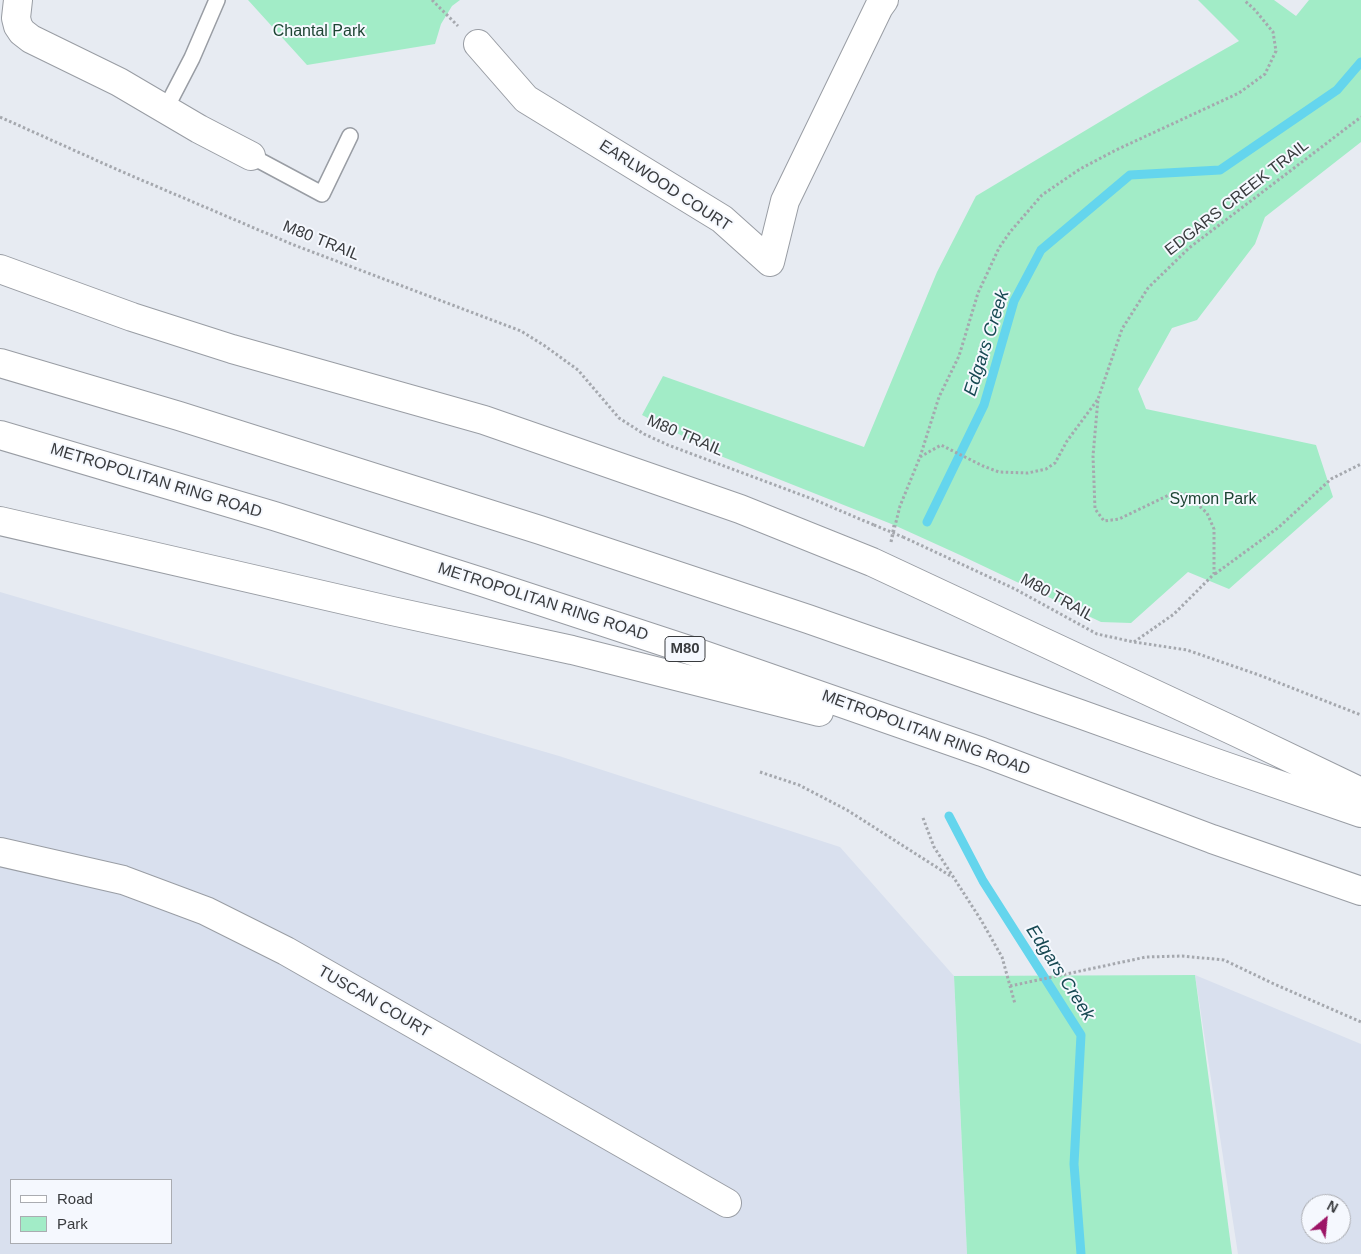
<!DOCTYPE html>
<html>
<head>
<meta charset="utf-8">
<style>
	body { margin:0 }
	#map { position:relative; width:1361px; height:1254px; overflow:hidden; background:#e7ebf2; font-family:Helvetica,sans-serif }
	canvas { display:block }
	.legend { position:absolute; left:10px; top:1179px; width:162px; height:65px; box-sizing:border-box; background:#f5f8fe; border:1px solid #aaacb1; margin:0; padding:6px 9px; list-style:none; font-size:15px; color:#393b3e }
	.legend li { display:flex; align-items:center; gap:10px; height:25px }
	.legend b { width:25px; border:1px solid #aaacb1 }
	.north { position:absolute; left:1301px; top:1194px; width:50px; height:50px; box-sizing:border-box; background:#f5f8fe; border:1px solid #aaacb1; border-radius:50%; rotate:28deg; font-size:14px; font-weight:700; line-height:20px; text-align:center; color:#393b3e }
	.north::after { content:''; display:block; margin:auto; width:18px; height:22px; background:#9c1566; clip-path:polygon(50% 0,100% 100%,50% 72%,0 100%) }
</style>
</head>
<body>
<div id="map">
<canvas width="1361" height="1254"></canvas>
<ul class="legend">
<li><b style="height:6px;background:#fff"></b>Road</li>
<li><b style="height:14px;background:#a2ecc7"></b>Park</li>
</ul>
<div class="north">N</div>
</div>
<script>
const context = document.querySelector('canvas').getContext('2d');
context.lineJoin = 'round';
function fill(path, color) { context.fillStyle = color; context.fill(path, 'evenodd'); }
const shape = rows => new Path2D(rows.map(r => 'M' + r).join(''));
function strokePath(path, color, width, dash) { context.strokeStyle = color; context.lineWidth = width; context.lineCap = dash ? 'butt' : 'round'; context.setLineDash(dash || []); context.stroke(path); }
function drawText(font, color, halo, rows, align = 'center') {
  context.font = font + ' Helvetica,sans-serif'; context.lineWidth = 4; context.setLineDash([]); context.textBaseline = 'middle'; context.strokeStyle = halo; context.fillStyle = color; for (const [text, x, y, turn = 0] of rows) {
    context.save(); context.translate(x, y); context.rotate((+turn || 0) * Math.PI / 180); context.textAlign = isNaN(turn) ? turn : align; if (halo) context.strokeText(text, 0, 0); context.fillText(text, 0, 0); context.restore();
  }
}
const built = shape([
	[0,592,559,756,840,847,954,976,967,1254,0,1254],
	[11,1180,171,1180,171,1243,11,1243],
	[1195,975,1361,1044,1361,1254,1238,1254],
	[1311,1204,1341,1204,1341,1234,1311,1234]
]);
const green = shape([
	[248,0,460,0,452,6,441,24,435,44,307,65],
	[1198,0,1274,0,1296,16,1309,0,1361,0,1361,142,1265,217,1255,244,1197,320,1172,328,1138,389,1146,409,1316,445,1333,497,1229,589,1188,572,1131,623,1101,622,960,555,894,525,723,457,642,415,663,376,864,447,937,272,976,196,1153,90,1239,41],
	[1195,975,1232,1254,967,1254,954,976]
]);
const stream = shape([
	[927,522,984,405,1014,301,1041,250,1130,175,1220,170,1337,90,1361,62],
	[949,816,983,881,1081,1035,1074,1164,1081,1254]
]);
const path = shape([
	[432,0,458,26],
	[0,117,118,170,294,245,521,331,545,346,578,370,619,418,644,434,668,445,815,500,874,525],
	[920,457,939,397,959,356,978,293,999,248,1010,232,1042,195,1080,169,1116,150,1239,93,1265,74,1276,51,1273,32,1255,10,1244,0],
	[903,537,1015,589,1097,634,1134,642,1187,650,1259,675,1361,715],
	[891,542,894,525],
	[891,542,900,506,920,457,941,445,983,466,999,472,1028,473,1046,469,1055,463,1067,441,1098,399],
	[1215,574,1279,527,1331,479,1361,464],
	[1134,642,1174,614,1214,574,1214,529,1207,513,1186,494,1171,494,1119,519,1104,521,1095,509,1093,456,1098,399,1122,329,1148,288,1189,248,1361,117],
	[760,772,799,785,847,810,952,877],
	[923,818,934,847,981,920,1002,957,1015,1004],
	[1010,986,1146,957,1182,956,1224,960,1272,983,1361,1022]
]);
const service = shape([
	[165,110,192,58,217,0],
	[251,156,322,194,350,136]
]);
const minor = shape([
	[18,0,16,18,18,26,22,32,31,39,119,82,199,129,251,156],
	[478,44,526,99,722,219,770,262,785,201,879,7,884,0],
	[0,852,123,880,206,911,286,951,727,1203]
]);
const motorway = shape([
	[0,269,132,317,232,349,484,420,740,509,872,562,1238,733,1361,792],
	[0,363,179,416,540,530,808,619,1080,714,1219,764,1361,813],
	[0,435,274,516,482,582,701,654,982,752,1212,839,1361,891],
	[0,521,392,611,572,650,819,712]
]);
const pathBridge = shape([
	[874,525,903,537]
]);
const shields = [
	[685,649,40]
];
const shieldNames = [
	["M80",685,649]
];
const parkNames = [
	["Chantal Park",319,32],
	["Symon Park",1213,500]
];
const streetNames = [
	["EARLWOOD COURT",665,186,33],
	["EDGARS CREEK TRAIL",1237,198,-38],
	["M80 TRAIL",321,241,22],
	["M80 TRAIL",685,436,23],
	["METROPOLITAN RING ROAD",156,481,17],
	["M80 TRAIL",1057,598,29],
	["METROPOLITAN RING ROAD",543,602,18],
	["METROPOLITAN RING ROAD",926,733,20],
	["TUSCAN COURT",374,1002,30]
];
const waterNames = [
	["Edgars Creek",987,343,-72],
	["Edgars Creek",1060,973,57]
];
fill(built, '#d9e0ee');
fill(green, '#a2ecc7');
strokePath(stream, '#64d5ed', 9);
strokePath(service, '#999da4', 18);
strokePath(minor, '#999da4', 30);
strokePath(motorway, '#999da4', 30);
strokePath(path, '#a5a8ae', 3, [2.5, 2.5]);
strokePath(service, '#fff', 15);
strokePath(minor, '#fff', 28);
strokePath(motorway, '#fff', 28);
strokePath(pathBridge, '#a5a8ae', 3, [2.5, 2.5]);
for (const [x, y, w] of shields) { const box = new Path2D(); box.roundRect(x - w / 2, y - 12.5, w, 25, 4); context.fillStyle = '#f5f8fe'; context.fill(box); strokePath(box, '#393b3e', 1); }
drawText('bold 15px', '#393b3e', null, shieldNames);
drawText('16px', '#1d4433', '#f5f8fe', parkNames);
drawText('16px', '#393b3e', '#f5f8fe', streetNames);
drawText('italic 18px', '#164852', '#f5f8fe', waterNames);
</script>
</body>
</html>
